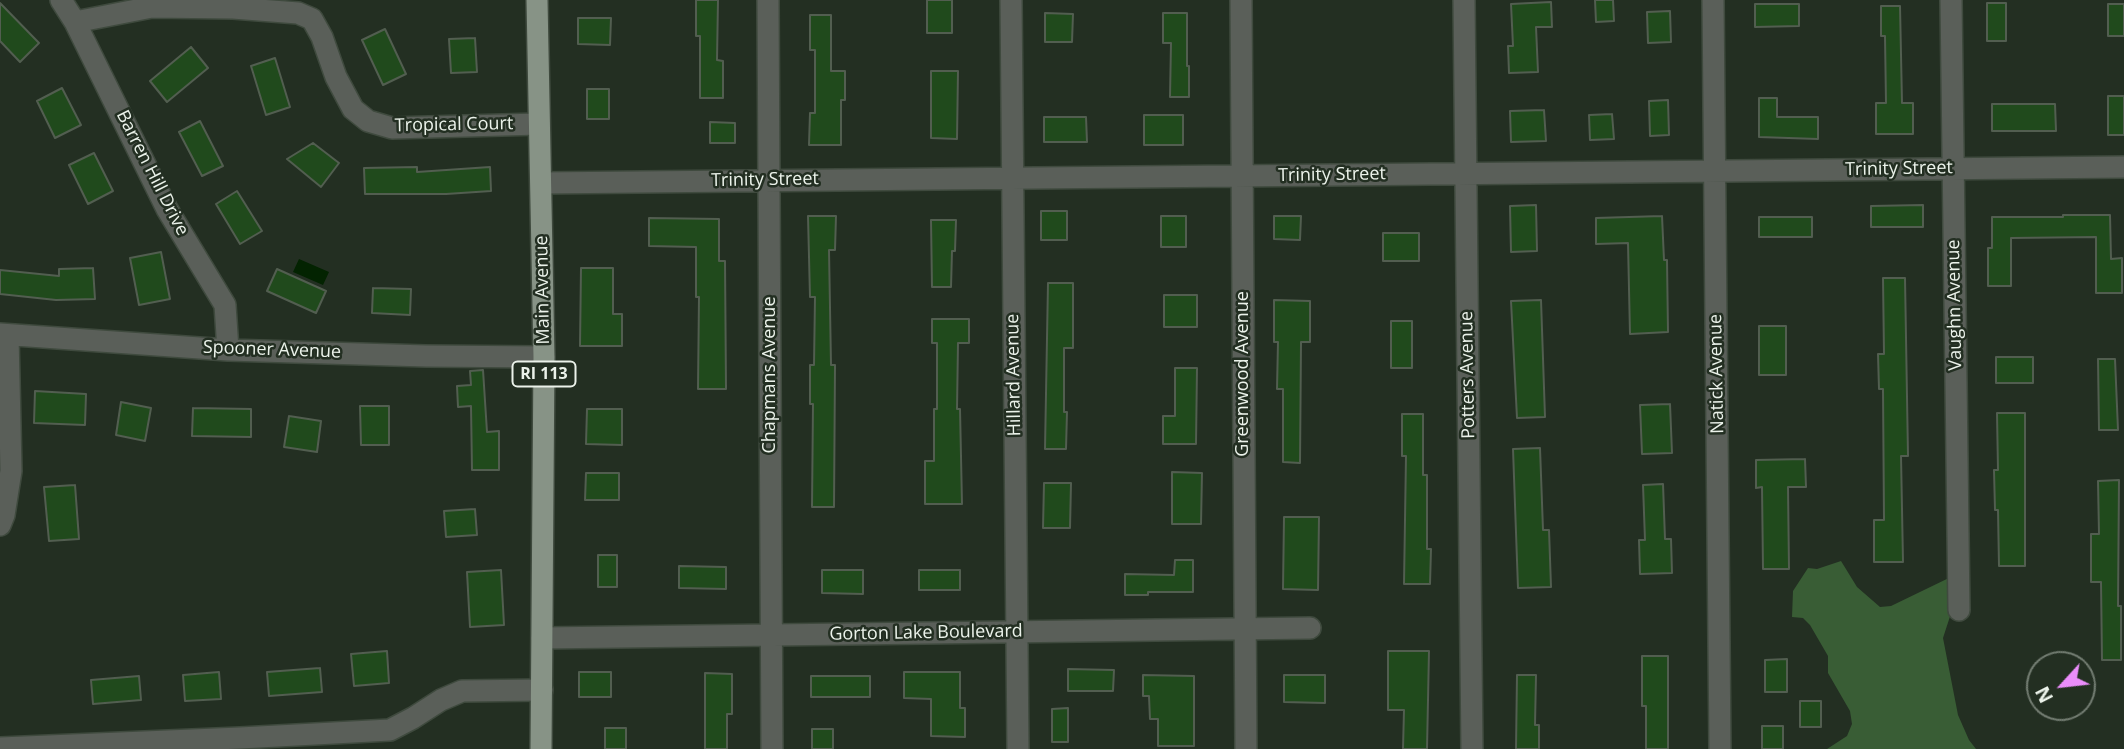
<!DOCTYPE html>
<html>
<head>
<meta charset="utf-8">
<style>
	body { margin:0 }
	#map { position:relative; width:2124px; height:749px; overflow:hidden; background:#232f22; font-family:"Open Sans",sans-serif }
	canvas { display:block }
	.north { position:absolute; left:2026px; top:651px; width:70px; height:70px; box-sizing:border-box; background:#232f22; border:2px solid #737d72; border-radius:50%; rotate:243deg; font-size:19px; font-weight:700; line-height:28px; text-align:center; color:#ebf2ea }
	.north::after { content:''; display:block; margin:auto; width:24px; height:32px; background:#eb8dfb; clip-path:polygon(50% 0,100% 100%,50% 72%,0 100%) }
</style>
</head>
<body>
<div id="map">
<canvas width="2124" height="749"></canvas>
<div class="north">N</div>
</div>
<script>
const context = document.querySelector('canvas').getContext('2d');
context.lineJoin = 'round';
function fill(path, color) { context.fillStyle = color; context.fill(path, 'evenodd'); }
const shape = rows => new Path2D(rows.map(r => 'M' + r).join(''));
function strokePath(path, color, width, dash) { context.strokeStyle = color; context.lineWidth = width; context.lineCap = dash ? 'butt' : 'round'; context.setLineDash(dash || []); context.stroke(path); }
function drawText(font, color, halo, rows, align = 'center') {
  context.font = font + ' "Open Sans",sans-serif'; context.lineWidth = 5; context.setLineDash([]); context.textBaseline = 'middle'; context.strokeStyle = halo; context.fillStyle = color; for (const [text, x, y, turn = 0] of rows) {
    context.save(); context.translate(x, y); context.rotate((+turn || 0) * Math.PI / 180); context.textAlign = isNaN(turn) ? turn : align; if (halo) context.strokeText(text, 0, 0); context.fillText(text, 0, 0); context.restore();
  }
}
const green = shape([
	[1841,561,1857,587,1880,607,1891,606,1953,576,1955,601,1943,638,1958,715,1969,740,1976,749,1827,749,1847,736,1852,724,1850,711,1828,673,1828,656,1810,625,1803,618,1792,617,1793,591,1808,568,1817,569]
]);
const water = shape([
	[299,259,329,272,323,285,293,272]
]);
const building = shape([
	[696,0,718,0,717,60,723,61,723,98,700,98,700,36,696,36,696,0],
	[927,0,952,0,952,33,927,33,927,0],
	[1595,0,1613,0,1614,21,1596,22,1595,0],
	[1551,2,1552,27,1536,27,1538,72,1509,73,1508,46,1513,46,1511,4,1551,2],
	[0,3,39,43,20,62,0,41,0,3],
	[1987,3,2006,3,2006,41,1987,41,1987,3],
	[1755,4,1799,4,1799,26,1755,27,1755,4],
	[2108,4,2124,4,2124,36,2108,36,2108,4],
	[1881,6,1900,6,1902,103,1913,103,1913,134,1876,134,1876,103,1886,103,1885,36,1881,36,1881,6],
	[1670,11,1671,42,1648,43,1647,12,1670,11],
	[1045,13,1073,14,1072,42,1045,42,1045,13],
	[1163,13,1187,13,1187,66,1189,66,1189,97,1170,97,1171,43,1163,43,1163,13],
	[810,15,831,15,831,71,845,71,845,100,841,100,841,145,809,145,810,113,815,113,815,50,810,50,810,15],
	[578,18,611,18,610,45,578,44,578,18],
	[385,29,406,74,383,85,362,40,385,29],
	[475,38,477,72,451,73,449,39,475,38],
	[191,47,208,68,167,102,150,81,191,47],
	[275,58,290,107,266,115,251,66,275,58],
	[931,71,958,71,957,139,931,138,931,71],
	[62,88,81,125,55,138,37,101,62,88],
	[587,89,609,89,609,119,587,119,587,89],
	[2108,96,2124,96,2124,135,2108,135,2108,96],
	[1759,98,1777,98,1777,117,1818,117,1818,139,1759,137,1759,98],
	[1668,100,1669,135,1650,136,1649,101,1668,100],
	[1992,104,2055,104,2056,131,1992,131,1992,104],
	[1544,110,1546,141,1511,142,1510,111,1544,110],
	[1612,114,1614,139,1590,140,1589,115,1612,114],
	[1144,115,1183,115,1183,145,1144,145,1144,115],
	[1044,117,1086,117,1087,142,1044,142,1044,117],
	[200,121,223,166,202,176,179,132,200,121],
	[710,122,735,123,735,143,710,143,710,122],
	[313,143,339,163,321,187,287,159,313,143],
	[94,153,113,191,88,204,69,165,94,153],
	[417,167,417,172,490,167,491,191,446,194,365,194,364,168,417,167],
	[237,191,262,231,240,244,216,204,237,191],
	[1536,205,1537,251,1511,252,1510,206,1536,205],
	[1923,205,1923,227,1871,227,1871,206,1923,205],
	[1041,211,1067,211,1067,240,1041,240,1041,211],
	[2063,215,2110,215,2111,259,2122,258,2122,293,2096,293,2096,237,2011,238,2011,286,1988,286,1988,248,1992,248,1992,217,2063,217,2063,215],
	[808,216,836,216,835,250,829,250,831,365,835,365,834,507,812,507,813,404,810,404,810,365,814,365,815,297,810,297,808,216],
	[1161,216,1186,216,1186,247,1161,247,1161,216],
	[1274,216,1301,216,1300,240,1274,239,1274,216],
	[1662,216,1664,260,1667,260,1668,332,1630,334,1628,243,1596,244,1596,218,1662,216],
	[1759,217,1812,217,1812,237,1759,237,1759,217],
	[649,218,719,219,719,261,725,261,726,389,698,389,699,297,696,297,696,247,649,246,649,218],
	[931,220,956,220,955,251,952,251,951,287,932,287,931,220],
	[1383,233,1419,233,1419,261,1383,261,1383,233],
	[161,252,170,299,139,305,130,258,161,252],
	[93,268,95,299,56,300,0,294,0,270,59,276,59,269,93,268],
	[581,268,613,268,613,314,622,314,622,346,580,346,581,268],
	[277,269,326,291,316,313,267,291,277,269],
	[1883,278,1905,278,1908,456,1901,456,1903,562,1874,562,1874,520,1884,520,1883,389,1879,389,1878,354,1884,354,1883,278],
	[1048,283,1073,283,1073,348,1064,348,1064,412,1067,412,1066,449,1045,449,1048,283],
	[373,288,411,289,410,315,372,313,373,288],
	[1164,295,1197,295,1197,327,1164,327,1164,295],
	[1274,300,1310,301,1310,342,1301,342,1300,463,1283,462,1283,389,1277,389,1278,342,1274,342,1274,300],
	[1541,300,1545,417,1517,418,1511,301,1541,300],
	[932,319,969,319,969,343,958,343,957,409,960,409,962,504,925,504,925,461,934,461,934,409,937,409,937,343,932,343,932,319],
	[1391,321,1412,321,1412,368,1391,368,1391,321],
	[1759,326,1786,326,1786,375,1759,375,1759,326],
	[1996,357,2033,357,2033,383,1996,383,1996,357],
	[2098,359,2115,359,2118,430,2099,430,2098,359],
	[1175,368,1197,368,1196,444,1163,444,1163,416,1175,416,1175,368],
	[483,370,487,432,499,431,499,470,472,470,471,406,458,407,457,386,471,385,470,371,483,370],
	[35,391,86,394,85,425,34,423,35,391],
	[121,402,151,408,145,441,116,435,121,402],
	[1670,404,1672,453,1642,454,1640,405,1670,404],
	[360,406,389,406,389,445,361,445,360,406],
	[193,408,251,409,251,437,192,436,193,408],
	[587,409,622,409,622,445,586,444,587,409],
	[1997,413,2025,413,2025,566,1999,566,1998,510,1995,510,1994,470,1998,470,1997,413],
	[1402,414,1423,414,1423,475,1427,475,1427,549,1431,549,1430,584,1404,584,1406,456,1402,456,1402,414],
	[289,416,321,421,317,452,284,447,289,416],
	[1540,448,1543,530,1549,530,1551,587,1518,588,1513,449,1540,448],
	[1805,459,1806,487,1788,487,1789,569,1763,569,1762,487,1756,488,1756,460,1805,459],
	[1172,472,1202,473,1201,524,1172,524,1172,472],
	[586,473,619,473,619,500,585,500,586,473],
	[2119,480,2118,606,2121,606,2121,660,2102,660,2101,582,2091,582,2091,534,2099,534,2098,481,2119,480],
	[1044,483,1071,483,1070,528,1043,528,1044,483],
	[1663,484,1665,539,1671,539,1672,573,1640,574,1639,540,1645,540,1643,485,1663,484],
	[75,485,79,539,49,541,44,487,75,485],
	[475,509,477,535,446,537,444,511,475,509],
	[1284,517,1319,517,1318,590,1283,589,1284,517],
	[598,555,617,555,617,587,598,587,598,555],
	[1175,560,1193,560,1193,592,1148,592,1148,595,1125,595,1125,574,1174,575,1175,560],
	[679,566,726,567,726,589,679,588,679,566],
	[501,570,504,625,470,627,467,572,501,570],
	[822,570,863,570,863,594,822,593,822,570],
	[919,570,960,570,960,590,919,590,919,570],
	[387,651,389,683,354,686,351,654,387,651],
	[1388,651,1429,651,1427,749,1403,749,1404,710,1388,710,1388,651],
	[1642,656,1668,656,1668,749,1646,749,1646,706,1642,706,1642,656],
	[1787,659,1787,692,1765,692,1765,660,1787,659],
	[320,668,322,692,269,696,267,672,320,668],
	[1068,669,1114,670,1113,691,1068,691,1068,669],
	[219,672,221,699,185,701,183,675,219,672],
	[579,672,611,672,611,697,579,697,579,672],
	[904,672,960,672,960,708,965,708,965,737,931,736,931,699,904,698,904,672],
	[705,673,732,674,732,714,727,714,727,749,705,749,705,673],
	[1143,675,1194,676,1194,746,1158,746,1158,719,1150,719,1149,696,1143,696,1143,675],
	[1284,675,1325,675,1325,703,1284,702,1284,675],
	[1517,675,1536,675,1535,725,1539,725,1539,749,1516,749,1517,675],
	[139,676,141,700,93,704,91,680,139,676],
	[811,676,870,676,870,697,811,697,811,676],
	[1800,701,1821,701,1821,727,1800,727,1800,701],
	[1068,708,1068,742,1052,742,1052,709,1068,708],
	[1762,726,1783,726,1783,749,1762,749,1762,726],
	[605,728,626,728,626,749,605,749,605,728],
	[812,729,833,729,833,749,812,749,812,729]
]);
const minor = shape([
	[61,0,75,22,167,209,225,305,228,350],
	[768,0,772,749],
	[1011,0,1018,749],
	[1241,0,1246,749],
	[1464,0,1472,749],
	[1713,0,1720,749],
	[1951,0,1959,610],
	[75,22,152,7,233,8,298,13,312,19,322,37,336,77,353,109,368,121,392,128,539,124],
	[541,183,2124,167],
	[0,334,228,350,426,356,544,357],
	[0,525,4,515,11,471,8,335],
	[542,638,1310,628],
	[0,748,240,738,390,730,413,718,441,700,462,691,542,690]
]);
const major = shape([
	[537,0,544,357,541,749]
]);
const shields = [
	[544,374,63]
];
const shieldNames = [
	["RI 113",544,374]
];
const streetNames = [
	["Tropical Court",454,125,-1],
	["Trinity Street",1899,169,-1],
	["Barren Hill Drive",152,173,63],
	["Trinity Street",1332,175,-1],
	["Trinity Street",765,180,-1],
	["Main Avenue",543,290,-91],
	["Vaughn Avenue",1955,305,-91],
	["Spooner Avenue",272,350,2],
	["Greenwood Avenue",1243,374,-90],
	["Natick Avenue",1717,374,-91],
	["Chapmans Avenue",770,375,-90],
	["Hillard Avenue",1014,375,-91],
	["Potters Avenue",1468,375,-91],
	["Gorton Lake Boulevard",926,633,-1]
];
fill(green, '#395d35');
fill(water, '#032301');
fill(building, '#204a1c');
strokePath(building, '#525e50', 2);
strokePath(minor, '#3f4a3e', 24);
strokePath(major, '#3f4a3e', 24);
strokePath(minor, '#5a5f59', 21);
strokePath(major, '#879386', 21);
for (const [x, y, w] of shields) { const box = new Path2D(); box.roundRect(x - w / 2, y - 12.5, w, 25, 5); context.fillStyle = '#232f22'; context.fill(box); strokePath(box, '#ebf2ea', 2); }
drawText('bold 16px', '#ebf2ea', null, shieldNames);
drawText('18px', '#ebf2ea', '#232f22', streetNames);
</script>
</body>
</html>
